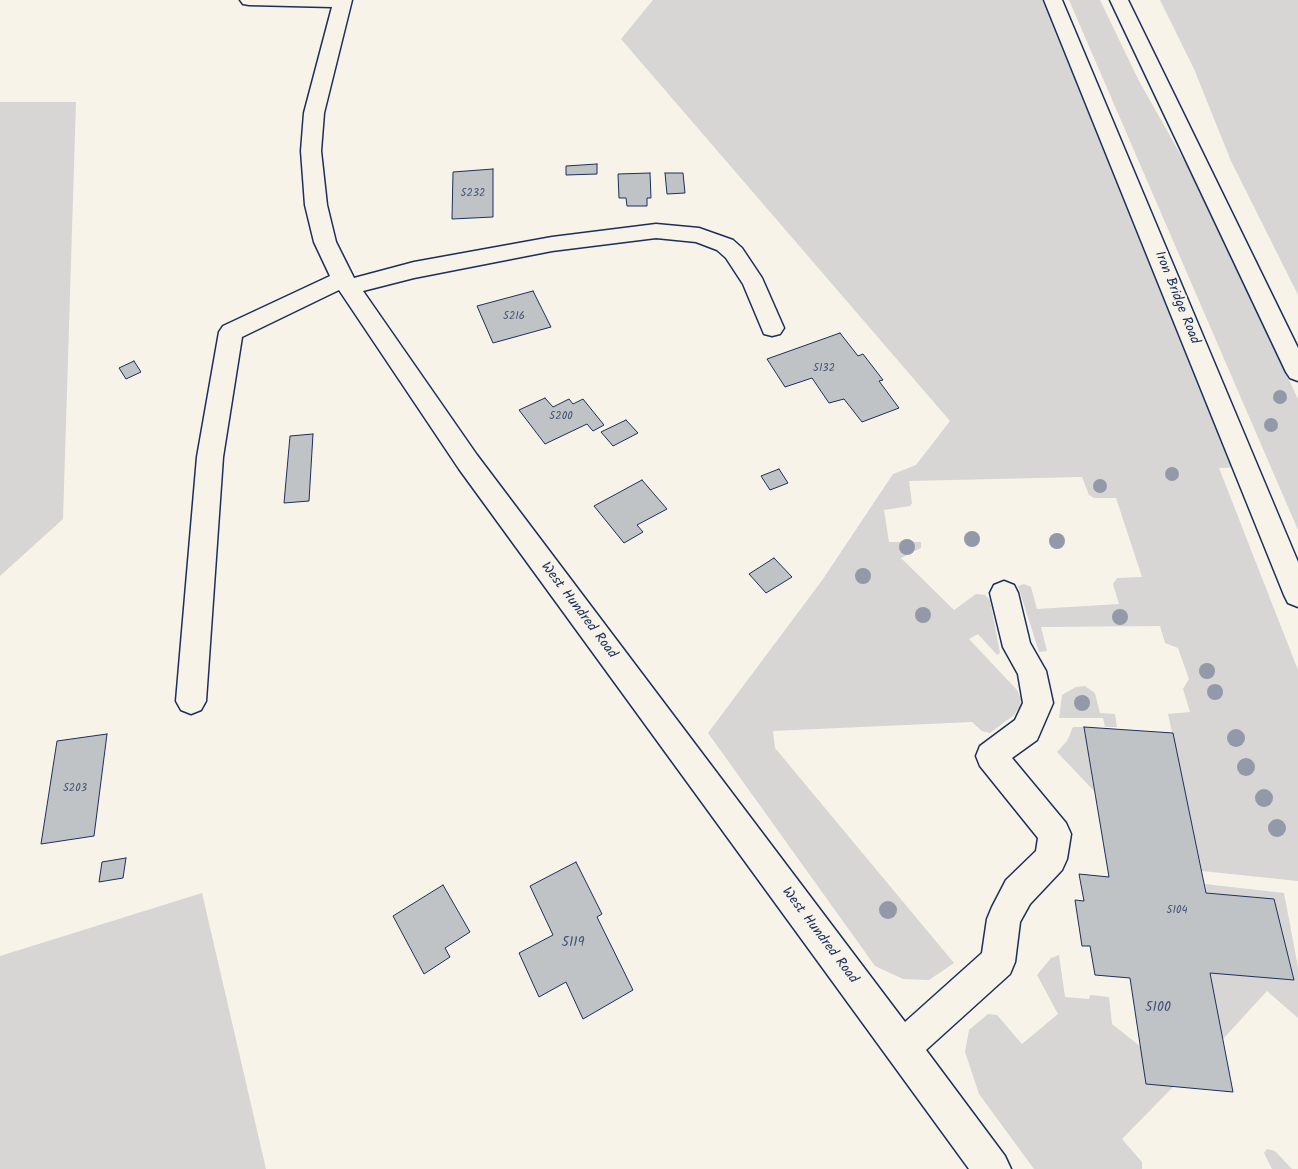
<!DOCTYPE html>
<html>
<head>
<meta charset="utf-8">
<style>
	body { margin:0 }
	canvas { display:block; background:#f7f3e8 }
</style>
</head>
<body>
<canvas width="1298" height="1169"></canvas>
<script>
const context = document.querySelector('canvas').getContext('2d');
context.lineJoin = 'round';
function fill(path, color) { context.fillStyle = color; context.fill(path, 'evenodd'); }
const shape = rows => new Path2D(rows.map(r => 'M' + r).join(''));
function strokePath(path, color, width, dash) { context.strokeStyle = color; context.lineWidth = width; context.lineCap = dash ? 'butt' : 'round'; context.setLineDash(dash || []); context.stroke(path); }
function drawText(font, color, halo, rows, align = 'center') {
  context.font = font + ' Kalam,sans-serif'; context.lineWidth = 4; context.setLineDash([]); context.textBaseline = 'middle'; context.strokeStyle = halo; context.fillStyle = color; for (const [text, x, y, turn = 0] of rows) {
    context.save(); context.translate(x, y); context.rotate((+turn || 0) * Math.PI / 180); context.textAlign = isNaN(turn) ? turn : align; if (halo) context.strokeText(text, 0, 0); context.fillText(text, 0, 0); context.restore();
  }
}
const green = shape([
	[653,0,1052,0,1243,467,1219,468,1298,670,1298,881,1202,871,1168,714,1190,712,1183,689,1189,679,1178,648,1165,643,1160,626,1041,627,1047,651,1039,652,1018,586,1024,584,1031,587,1037,609,1119,604,1113,584,1117,578,1142,577,1116,498,1094,498,1089,495,1082,477,909,481,912,503,910,506,884,510,889,542,921,542,921,548,901,558,954,610,976,594,985,595,990,600,1000,653,997,655,978,634,969,639,1017,690,1021,699,1020,706,1014,715,990,733,982,731,972,722,773,731,775,748,954,963,929,980,903,979,875,966,708,733,823,579,893,474,916,465,950,421,621,39],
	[1069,0,1100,0,1139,81,1195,180,1298,399,1298,530],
	[1160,0,1298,0,1298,295,1231,161,1194,69],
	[0,102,76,102,63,519,0,576],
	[1085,686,1095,693,1100,713,1115,714,1117,727,1105,727,1103,718,1059,718,1062,695,1076,687],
	[1073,727,1084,727,1094,791,1057,752,1067,741],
	[1205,884,1284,893,1298,967,1298,1018,1267,991,1223,1039,1210,973,1294,980,1274,899,1206,893],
	[202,893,266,1169,0,1169,0,956],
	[1059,955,1065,997,1089,999,1090,995,1109,997,1112,1024,1141,1047,1146,1084,1173,1087,1122,1139,1142,1162,1142,1169,1034,1169,979,1094,965,1052,969,1030,988,1014,997,1015,1022,1044,1058,1014,1037,975,1051,958],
	[1267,1149,1275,1151,1292,1169,1272,1169,1264,1153]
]);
const building = shape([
	[597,164,597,174,566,175,566,166,597,164],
	[493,169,493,217,452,219,453,172,493,169],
	[650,173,651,198,647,198,647,206,627,206,626,198,619,198,618,174,650,173],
	[665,173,683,173,685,193,667,194,665,173],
	[533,291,551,327,493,343,477,306,533,291],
	[840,333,858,356,863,354,883,380,879,381,899,408,862,422,844,399,829,403,812,378,785,387,767,359,840,333],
	[134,361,141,372,126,379,119,368,134,361],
	[545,398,553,407,569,399,573,404,583,399,604,425,593,431,587,424,545,444,519,410,545,398],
	[626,420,638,433,613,446,601,432,626,420],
	[313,434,309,501,284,503,290,436,313,434],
	[779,469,788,483,770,490,761,476,779,469],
	[642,480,667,509,637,525,643,532,624,543,594,506,642,480],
	[774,558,792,577,766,593,749,574,774,558],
	[1084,727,1173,733,1206,893,1274,899,1294,980,1210,973,1233,1092,1146,1084,1130,978,1095,975,1090,946,1082,946,1075,900,1084,901,1079,874,1109,877,1084,727],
	[107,734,94,836,41,844,57,741,107,734],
	[126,858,123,878,99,882,102,862,126,858],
	[576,862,602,914,597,917,633,990,583,1019,566,982,539,997,519,953,553,935,530,886,576,862],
	[443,885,470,932,445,948,450,957,424,974,393,916,443,885]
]);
const minor = shape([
	[240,0,352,0,324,113,321,151,327,205,336,242,354,278,414,262,552,237,656,224,699,228,733,240,742,248,762,278,784,328,780,334,772,336,764,334,743,284,726,258,717,250,696,242,656,238,552,251,414,278,363,291,477,455,905,1022,982,953,987,919,992,907,1006,880,1036,851,1038,838,980,766,976,756,980,746,1015,720,1023,703,1018,674,1003,647,990,593,994,585,1004,581,1014,585,1018,593,1030,643,1046,671,1053,703,1037,740,1012,758,1066,823,1071,834,1067,859,1062,870,1030,904,1020,922,1015,962,1010,974,926,1050,1005,1156,1011,1169,969,1169,459,469,339,290,242,337,223,457,206,701,201,710,191,714,181,710,176,701,197,457,219,332,223,326,330,276,314,242,305,205,301,151,304,113,332,7,249,5,243,4,240,0]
]);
const major = shape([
	[1044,0,1062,0,1298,562,1298,607,1288,603,1284,595,1044,0],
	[1110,0,1128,0,1298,348,1298,381,1290,378,1286,372,1110,0]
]);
const trees = [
	[1280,397,7],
	[1271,425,7],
	[1172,474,7],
	[1100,486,7],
	[972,539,8],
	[1057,541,8],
	[907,547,8],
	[863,576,8],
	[923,615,8],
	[1120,617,8],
	[1207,671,8],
	[1215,692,8],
	[1082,703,8],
	[1236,738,9],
	[1246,767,9],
	[1264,798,9],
	[1277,828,9],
	[888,910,9]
];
const numberNames = [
	["5232",473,194],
	["5216",514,317],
	["5132",824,369],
	["5200",561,417],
	["5203",75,789],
	["5104",1177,911]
];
const streetNames = [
	["Iron Bridge Road",1176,298,68],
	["West Hundred Road",578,611,53],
	["West Hundred Road",819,936,53]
];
const nearNumbernames = [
	["5119",573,944],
	["5100",1158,1009]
];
fill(green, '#d7d6d4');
fill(building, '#c0c3c5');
strokePath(building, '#1b2f5e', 1);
strokePath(minor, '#1b2f5e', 3);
strokePath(major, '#1b2f5e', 3);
fill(minor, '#f7f3e8');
fill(major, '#f7f3e8');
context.fillStyle = '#9399a9';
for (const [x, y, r] of trees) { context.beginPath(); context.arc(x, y, r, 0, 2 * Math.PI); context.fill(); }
drawText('11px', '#445478', null, numberNames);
drawText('14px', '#1b2f5e', '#f7f3e8', streetNames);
drawText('14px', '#445478', null, nearNumbernames);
</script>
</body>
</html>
